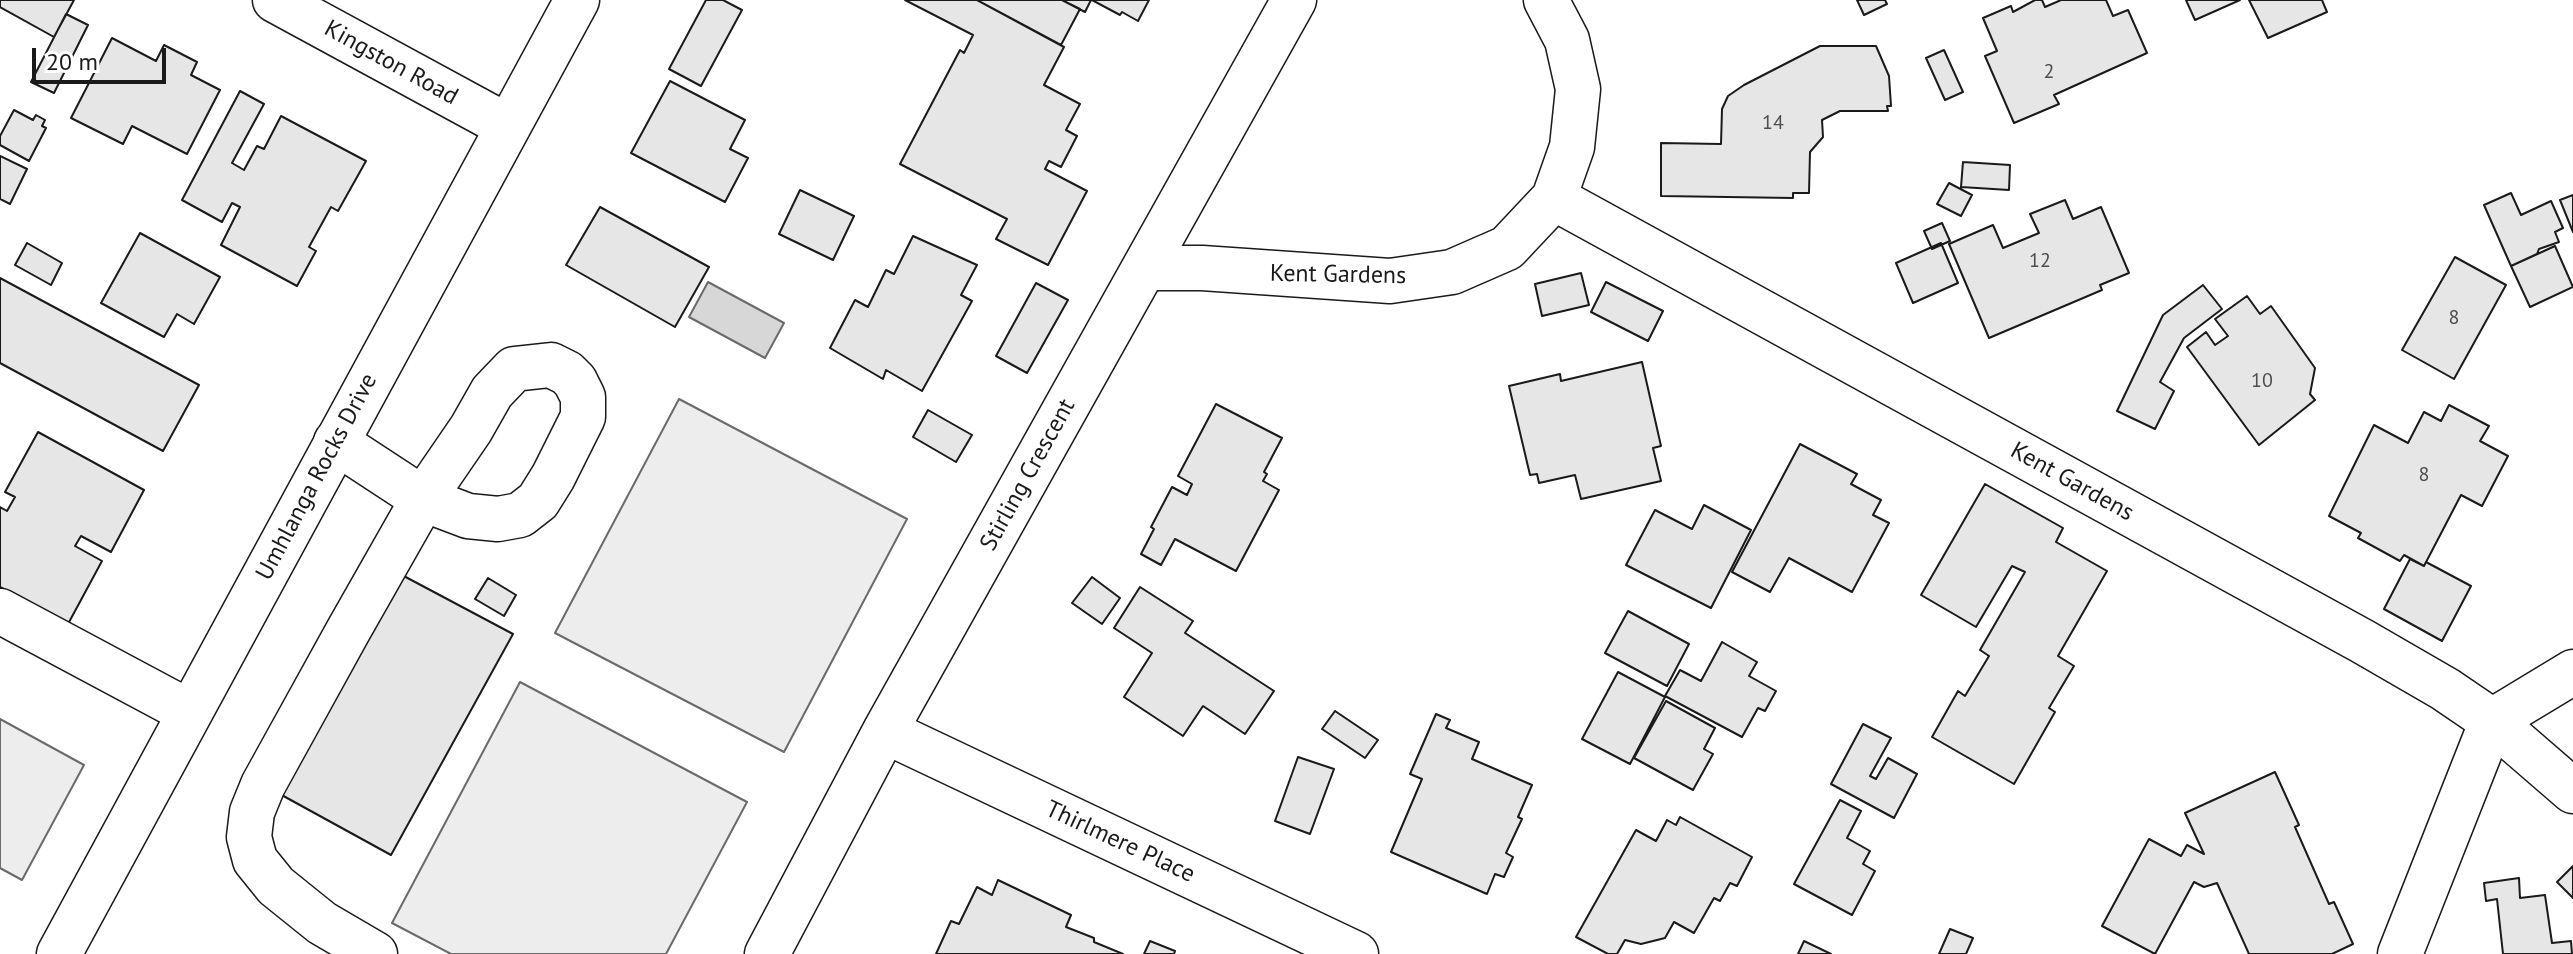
<!DOCTYPE html>
<html>
<head>
<meta charset="utf-8">
<style>
	body { margin:0 }
	#map { position:relative; width:2573px; height:954px; overflow:hidden; background:#fff; font-family:"PT Sans",sans-serif }
	canvas { display:block }
	.scale { position:absolute; left:32px; top:48px; width:134px; height:36px; box-sizing:border-box; border:4px solid #1a1a1a; border-top:0; padding-left:10px; font-size:24px; line-height:28px; white-space:nowrap; color:#1a1a1a; -webkit-text-stroke:6px #fff; paint-order:stroke }
</style>
</head>
<body>
<div id="map">
<canvas width="2573" height="954"></canvas>
<div class="scale">20 m</div>
</div>
<script>
const context = document.querySelector('canvas').getContext('2d');
context.lineJoin = 'round';
function fill(path, color) { context.fillStyle = color; context.fill(path, 'evenodd'); }
const shape = rows => new Path2D(rows.map(r => 'M' + r).join(''));
function strokePath(path, color, width, dash) { context.strokeStyle = color; context.lineWidth = width; context.lineCap = dash ? 'butt' : 'round'; context.setLineDash(dash || []); context.stroke(path); }
function drawText(font, color, halo, rows, align = 'center') {
  context.font = font + ' "PT Sans",sans-serif'; context.lineWidth = 6; context.setLineDash([]); context.textBaseline = 'middle'; context.strokeStyle = halo; context.fillStyle = color; for (const [text, x, y, turn = 0] of rows) {
    context.save(); context.translate(x, y); context.rotate((+turn || 0) * Math.PI / 180); context.textAlign = isNaN(turn) ? turn : align; if (halo) context.strokeText(text, 0, 0); context.fillText(text, 0, 0); context.restore();
  }
}
const built = shape([
	[679,399,907,519,784,752,555,633,679,399],
	[520,682,747,802,666,954,451,954,392,923,520,682],
	[0,719,84,765,22,880,0,868,0,719]
]);
const water = shape([
	[708,282,784,323,765,358,689,317,708,282]
]);
const building = shape([
	[0,0,74,0,54,37,0,7,0,0],
	[706,0,723,0,742,10,701,86,669,69,706,0],
	[905,0,977,0,1064,47,1044,85,1080,104,1066,130,1077,136,1061,167,1049,161,1045,169,1087,191,1048,265,996,239,1007,219,900,164,960,50,964,53,973,35,905,0],
	[977,0,1062,0,1080,9,1061,45,977,0],
	[1062,0,1091,0,1085,12,1062,0],
	[1092,0,1149,0,1138,21,1122,12,1120,15,1092,0],
	[1857,0,1885,0,1887,4,1864,15,1857,0],
	[2035,0,2042,0,2045,7,2061,0,2106,0,2113,16,2128,10,2147,53,2054,95,2059,104,2014,123,1985,56,1997,51,1983,18,2011,6,2013,12,2035,0],
	[2186,0,2240,0,2195,20,2186,0],
	[2249,0,2322,0,2327,12,2268,38,2249,0],
	[66,14,88,25,54,93,31,82,66,14],
	[112,38,156,61,164,45,197,62,191,75,220,90,187,154,132,126,123,144,71,118,112,38],
	[1820,46,1876,46,1889,76,1891,106,1887,106,1888,111,1840,111,1822,120,1823,137,1810,152,1809,193,1793,193,1793,198,1661,196,1661,143,1721,144,1722,109,1728,96,1744,85,1820,46],
	[1944,50,1963,92,1945,100,1926,58,1944,50],
	[670,81,745,120,730,149,748,158,725,202,631,153,670,81],
	[240,91,264,104,232,163,244,170,257,146,264,149,281,116,366,161,338,211,331,207,309,247,316,251,297,286,221,245,240,207,232,203,222,222,182,200,240,91],
	[14,110,33,120,36,115,45,120,42,126,46,128,29,161,0,145,0,136,14,110],
	[0,156,27,169,10,204,0,199,0,156],
	[1963,162,2010,165,2009,190,1961,187,1963,162],
	[1949,183,1972,195,1961,216,1937,204,1949,183],
	[800,190,854,216,833,260,779,234,800,190],
	[2511,193,2521,215,2551,201,2563,228,2555,232,2559,242,2539,249,2537,254,2511,266,2484,205,2511,193],
	[2573,195,2573,232,2560,200,2573,195],
	[2065,200,2073,219,2101,207,2129,273,2100,285,2102,290,1989,338,1949,244,1993,225,2003,248,2039,233,2030,214,2065,200],
	[600,207,709,267,675,327,566,265,600,207],
	[1942,223,1950,241,1932,249,1924,231,1942,223],
	[140,233,220,277,194,324,177,314,164,337,101,303,140,233],
	[913,236,977,265,961,295,972,301,922,391,886,370,883,379,830,348,855,300,868,307,886,270,894,274,913,236],
	[27,243,62,263,51,285,15,265,27,243],
	[1941,243,1958,283,1913,303,1896,263,1941,243],
	[2555,246,2573,287,2530,307,2511,266,2555,246],
	[2455,257,2506,285,2454,379,2402,350,2455,257],
	[1581,273,1589,305,1542,316,1535,284,1581,273],
	[0,278,199,385,163,451,0,363,0,278],
	[1606,282,1663,311,1648,341,1591,312,1606,282],
	[1036,283,1068,300,1027,373,996,356,1036,283],
	[2203,285,2222,309,2184,338,2160,382,2174,391,2155,429,2117,411,2163,315,2203,285],
	[2247,296,2260,314,2271,306,2315,368,2310,394,2315,400,2259,445,2187,347,2206,332,2215,345,2228,336,2215,319,2247,296],
	[1642,362,1661,446,1653,448,1661,481,1581,499,1575,475,1539,483,1537,474,1530,475,1509,386,1560,374,1561,381,1642,362],
	[1216,404,1282,438,1264,472,1267,474,1263,481,1279,490,1236,571,1175,539,1161,565,1141,554,1154,529,1151,527,1172,487,1187,495,1192,484,1178,476,1216,404],
	[2449,405,2489,426,2480,441,2508,456,2482,506,2461,495,2424,566,2404,555,2400,561,2358,538,2361,533,2329,516,2374,425,2408,443,2424,412,2441,421,2449,405],
	[928,410,972,435,956,462,913,437,928,410],
	[38,432,144,490,111,552,81,536,75,546,102,561,68,624,0,587,0,507,7,511,15,497,5,492,38,432],
	[1800,444,1857,474,1851,484,1881,500,1873,515,1889,523,1852,592,1789,558,1770,592,1732,572,1800,444],
	[1985,484,2063,528,2056,542,2107,571,2058,656,2074,666,2049,708,2055,712,2014,784,1932,737,1958,691,1965,696,1989,656,1980,650,2025,572,2012,566,1976,627,1921,595,1985,484],
	[1704,505,1751,530,1711,608,1626,565,1655,510,1692,529,1704,505],
	[2410,559,2424,566,2426,562,2471,586,2442,641,2384,609,2410,559],
	[400,574,513,634,391,855,278,793,400,574],
	[1092,577,1120,598,1102,624,1072,603,1092,577],
	[488,578,516,595,504,616,475,599,488,578],
	[1140,587,1193,621,1185,633,1274,691,1245,734,1203,706,1183,736,1124,697,1152,653,1114,628,1140,587],
	[1628,611,1689,644,1667,686,1605,653,1628,611],
	[1722,642,1757,662,1749,676,1776,691,1765,711,1758,708,1742,737,1665,696,1680,670,1701,681,1722,642],
	[1618,672,1665,697,1630,764,1582,739,1618,672],
	[1666,701,1715,728,1704,749,1713,754,1693,790,1634,758,1666,701],
	[1335,711,1378,740,1365,758,1322,729,1335,711],
	[1436,714,1450,720,1446,728,1479,742,1472,759,1532,785,1518,817,1522,819,1506,853,1513,857,1504,877,1495,874,1487,894,1391,852,1422,779,1410,774,1436,714],
	[1863,724,1891,738,1870,776,1876,779,1888,758,1917,774,1894,818,1831,784,1863,724],
	[1298,757,1334,769,1310,834,1275,821,1298,757],
	[2275,772,2299,825,2295,827,2329,904,2334,902,2353,944,2332,954,2249,954,2217,883,2204,887,2194,882,2155,954,2102,926,2149,839,2181,856,2187,845,2204,854,2185,813,2275,772],
	[1840,800,1861,811,1847,838,1870,851,1863,864,1875,871,1852,915,1794,884,1840,800],
	[1680,817,1752,857,1737,886,1730,883,1720,901,1714,898,1694,933,1674,922,1665,938,1641,944,1625,940,1617,954,1608,954,1576,937,1636,830,1656,841,1667,820,1676,825,1680,817],
	[2573,866,2573,898,2557,882,2573,866],
	[2519,878,2520,898,2545,895,2552,943,2571,941,2572,954,2503,954,2497,899,2486,901,2484,883,2519,878],
	[998,880,1071,915,1066,927,1094,938,1094,942,1123,954,936,954,951,921,959,924,977,887,992,895,998,880],
	[1950,929,1973,938,1966,954,1939,954,1950,929],
	[1150,941,1175,951,1174,954,1144,954,1150,941],
	[1804,941,1831,954,1798,954,1804,941]
]);
const minor = shape([
	[275,0,507,126],
	[1554,198,2362,641,2445,689,2492,721,2573,791],
	[1144,268,1202,268,1390,281,1452,272,1507,248,1554,198,1572,147,1578,89,1567,40,1546,0],
	[336,442,423,499,468,516,498,519,520,515,538,501,553,477,583,417,583,397,575,381,567,373,551,365,514,369,492,392,471,429,423,499,348,631,263,785,252,812,249,837,255,860,276,886,322,923,375,954],
	[0,611,189,712],
	[885,731,1356,954],
	[767,954,885,731,1294,0],
	[2400,954,2492,721,2573,672]
]);
const major = shape([
	[59,954,577,0]
]);
const numberNames = [
	["2",2049,72],
	["14",1773,123],
	["12",2040,261],
	["8",2454,318],
	["10",2262,381],
	["8",2424,475]
];
const streetNames = [
	["Kingston Road",391,63,29],
	["Kent Gardens",1338,275,1],
	["Stirling Crescent",1028,475,-61],
	["Umhlanga Rocks Drive",317,477,-62],
	["Kent Gardens",2072,482,29],
	["Thirlmere Place",1120,842,25]
];
fill(built, '#ededed');
strokePath(built, '#6a6a6a', 2);
fill(water, '#d7d7d7');
strokePath(water, '#6a6a6a', 2);
fill(building, '#e6e6e6');
strokePath(building, '#1a1a1a', 2);
strokePath(minor, '#1a1a1a', 47);
strokePath(major, '#1a1a1a', 47);
strokePath(minor, '#fff', 44);
strokePath(major, '#fff', 44);
drawText('20px', '#4d4d4d', null, numberNames);
drawText('24px', '#1a1a1a', '#fff', streetNames);
</script>
</body>
</html>
